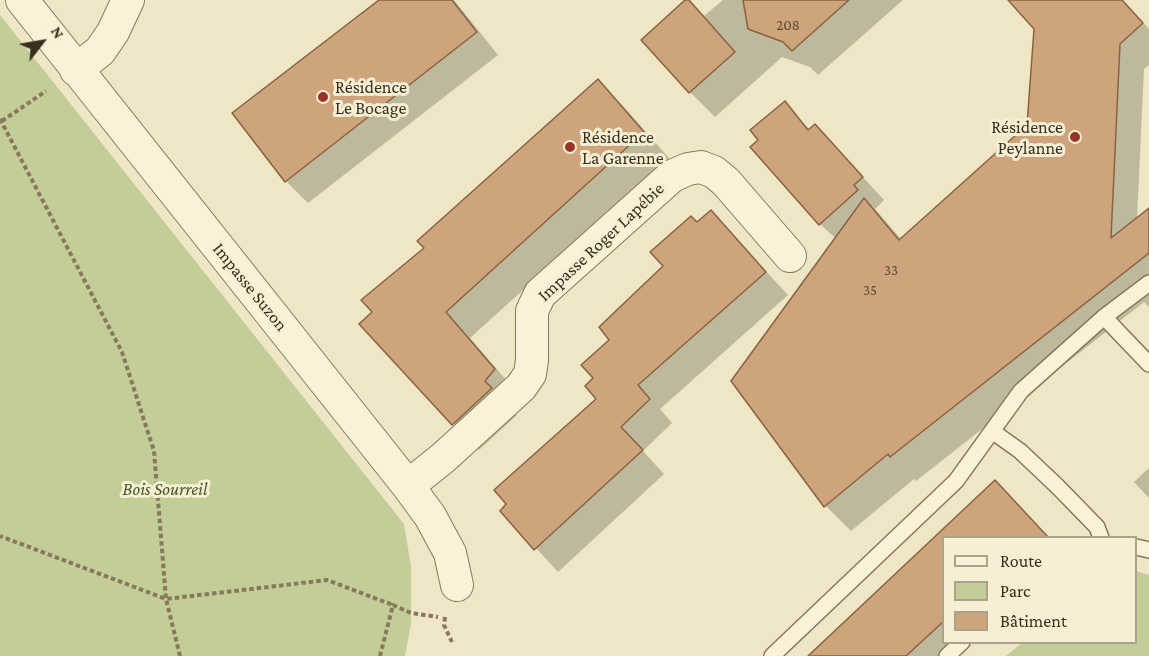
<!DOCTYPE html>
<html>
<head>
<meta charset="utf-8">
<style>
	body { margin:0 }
	#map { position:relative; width:1149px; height:656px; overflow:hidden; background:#eee6c5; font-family:"Crimson Pro",serif }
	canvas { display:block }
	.legend { position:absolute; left:942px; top:536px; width:195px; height:108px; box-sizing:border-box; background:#f6efd4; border:2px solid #aaa28c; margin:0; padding:8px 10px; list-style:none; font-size:18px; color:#392e1f }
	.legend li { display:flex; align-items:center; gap:12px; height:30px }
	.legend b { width:30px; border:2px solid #aaa28c }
	.north { position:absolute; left:12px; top:12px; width:60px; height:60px; -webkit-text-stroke:4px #f6efd4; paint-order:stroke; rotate:59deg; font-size:16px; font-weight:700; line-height:24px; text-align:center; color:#392e1f }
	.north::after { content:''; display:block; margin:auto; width:21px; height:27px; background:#392e1f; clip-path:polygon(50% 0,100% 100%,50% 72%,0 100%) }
</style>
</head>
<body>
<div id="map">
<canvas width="1149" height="656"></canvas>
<ul class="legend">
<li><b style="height:8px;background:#f9f2d8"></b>Route</li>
<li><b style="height:16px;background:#c2cd98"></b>Parc</li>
<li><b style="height:16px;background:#cda47b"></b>Bâtiment</li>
</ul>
<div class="north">N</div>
</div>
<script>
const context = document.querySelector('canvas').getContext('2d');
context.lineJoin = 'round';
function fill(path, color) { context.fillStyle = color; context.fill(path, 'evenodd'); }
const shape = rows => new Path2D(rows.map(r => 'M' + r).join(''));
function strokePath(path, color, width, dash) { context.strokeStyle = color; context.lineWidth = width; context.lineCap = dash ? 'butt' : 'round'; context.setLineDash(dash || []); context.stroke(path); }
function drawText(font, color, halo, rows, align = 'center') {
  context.font = font + ' "Crimson Pro",serif'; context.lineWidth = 6; context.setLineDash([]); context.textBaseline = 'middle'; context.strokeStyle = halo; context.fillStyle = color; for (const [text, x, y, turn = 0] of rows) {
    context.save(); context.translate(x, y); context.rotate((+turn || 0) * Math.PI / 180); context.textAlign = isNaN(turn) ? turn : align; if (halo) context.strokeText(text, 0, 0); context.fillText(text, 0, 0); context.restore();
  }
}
const green = shape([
	[0,15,404,524,411,567,411,624,405,656,0,656],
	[1136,571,1149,575,1149,656,1006,656,1022,643,1136,642]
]);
const shadow = shape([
	[382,0,454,0,498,55,308,203,286,181],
	[723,0,903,0,818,75,810,67,782,57,715,117,690,92,704,16],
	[1010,0,1123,0,1149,29,1149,65,1144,69,1137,219,1149,210,1149,307,1144,302,916,481,914,479,851,531,826,506,732,381,836,239,820,224,761,140,784,103,810,130,837,149,884,200,875,209,901,239,1028,126,1035,28],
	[598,81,623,106,669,158,470,338,520,396,509,407,517,415,479,450,361,324,374,312,426,249],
	[711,212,788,295,660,409,672,423,643,451,664,474,558,572,502,511,598,399,595,378,612,340,697,224],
	[1149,468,1149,498,1134,482],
	[995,482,1048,538,944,538,944,642,973,642,958,656,811,656]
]);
const building = shape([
	[379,0,452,0,477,32,285,182,232,113,379,0],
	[685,0,689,0,735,52,689,93,641,40,685,0],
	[743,0,849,0,792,51,783,42,748,29,743,0],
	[1008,0,1122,0,1143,23,1120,44,1111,238,1149,208,1149,253,890,457,888,454,824,507,731,381,864,198,899,240,1027,125,1034,29,1008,0],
	[598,79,644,132,446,312,495,369,485,381,492,388,452,425,359,324,372,312,361,300,424,248,417,241,598,79],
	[785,101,808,130,815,124,863,177,854,185,858,190,819,225,750,147,758,140,750,130,785,101],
	[711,210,766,272,638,385,650,399,621,427,643,450,534,550,500,511,506,504,494,490,596,399,585,386,593,378,581,365,609,340,599,327,663,266,650,252,691,216,697,222,711,210],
	[995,480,1048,537,944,537,944,621,906,656,808,656,995,480]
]);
const path = shape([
	[0,119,122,352,154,451,166,599,0,536],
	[2,121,46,91],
	[445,617,444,625,452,642],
	[180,656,166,599,327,580,393,605],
	[380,656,393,605,411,613,438,617]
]);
const lane = shape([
	[1104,317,1149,364],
	[992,431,1020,451,1057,486,1097,527,1101,538],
	[1136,547,1149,550],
	[772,656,956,481,1021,391,1104,317,1149,283],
	[947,656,962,642]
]);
const street = shape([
	[22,0,408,486,430,516,450,553,457,585],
	[76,70,100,51,113,32,128,0],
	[408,486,443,458,521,387,530,374,532,360,532,311,540,294,672,176,688,169,701,167,714,172,726,182,790,256]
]);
const markers = [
	[323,97,6,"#99332a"],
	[1075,137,6,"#99332a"],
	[570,147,6,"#99332a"]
];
const numberNames = [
	["208",788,25],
	["33",891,270],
	["35",870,290]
];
const poiNames = [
	["Résidence",335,87],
	["Le Bocage",335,108],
	["Résidence",1063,127,"right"],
	["Peylanne",1063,148,"right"],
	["Résidence",582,137],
	["La Garenne",582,158]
];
const streetNames = [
	["Impasse Roger Lapébie",601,242,-43],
	["Impasse Suzon",250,287,51]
];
const parkNames = [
	["Bois Sourreil",165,489]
];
fill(green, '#c2cd98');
fill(shadow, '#0003');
fill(building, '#cda47b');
strokePath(building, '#896340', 1.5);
strokePath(lane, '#89785b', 18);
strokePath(street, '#89785b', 34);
strokePath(path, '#89785b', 4, [4.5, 3]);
strokePath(lane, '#f9f2d8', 15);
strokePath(street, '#f9f2d8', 32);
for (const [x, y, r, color] of markers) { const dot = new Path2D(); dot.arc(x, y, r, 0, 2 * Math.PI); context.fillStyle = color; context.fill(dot); strokePath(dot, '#f6efd4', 2); }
drawText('15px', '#5e4c36', null, numberNames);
drawText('18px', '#392e1f', '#f6efd4', poiNames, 'left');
drawText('18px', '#392e1f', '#f6efd4', streetNames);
drawText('italic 18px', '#455625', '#f6efd4', parkNames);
</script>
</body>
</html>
